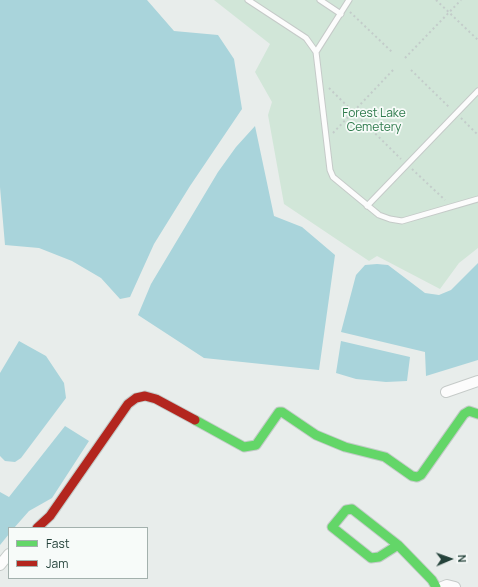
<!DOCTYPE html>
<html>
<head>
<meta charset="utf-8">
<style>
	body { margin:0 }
	#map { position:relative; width:478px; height:587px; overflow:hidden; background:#e8edeb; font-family:Manrope,sans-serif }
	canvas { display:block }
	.legend { position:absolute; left:8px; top:527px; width:140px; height:52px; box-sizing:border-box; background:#f7fbf9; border:1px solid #a3b1ad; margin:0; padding:5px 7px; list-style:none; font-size:12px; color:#24423a }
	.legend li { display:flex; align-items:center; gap:8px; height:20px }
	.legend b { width:20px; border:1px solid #a3b1ad }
	.north { position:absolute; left:430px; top:539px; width:40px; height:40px; -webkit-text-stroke:3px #f7fbf9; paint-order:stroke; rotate:88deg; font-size:11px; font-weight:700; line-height:16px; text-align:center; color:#24423a }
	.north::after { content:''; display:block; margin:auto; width:14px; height:18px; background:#24423a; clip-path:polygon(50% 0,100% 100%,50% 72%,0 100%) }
</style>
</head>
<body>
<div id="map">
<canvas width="478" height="587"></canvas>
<ul class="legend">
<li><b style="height:5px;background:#63d668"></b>Fast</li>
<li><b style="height:5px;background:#b3261e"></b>Jam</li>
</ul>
<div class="north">N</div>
</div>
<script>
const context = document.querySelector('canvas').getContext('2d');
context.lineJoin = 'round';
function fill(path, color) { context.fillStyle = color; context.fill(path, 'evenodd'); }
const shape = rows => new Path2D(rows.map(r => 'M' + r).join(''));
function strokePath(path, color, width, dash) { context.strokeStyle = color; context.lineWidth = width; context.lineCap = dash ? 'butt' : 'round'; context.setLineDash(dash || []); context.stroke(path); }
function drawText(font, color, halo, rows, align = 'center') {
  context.font = font + ' Manrope,sans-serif'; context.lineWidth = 3.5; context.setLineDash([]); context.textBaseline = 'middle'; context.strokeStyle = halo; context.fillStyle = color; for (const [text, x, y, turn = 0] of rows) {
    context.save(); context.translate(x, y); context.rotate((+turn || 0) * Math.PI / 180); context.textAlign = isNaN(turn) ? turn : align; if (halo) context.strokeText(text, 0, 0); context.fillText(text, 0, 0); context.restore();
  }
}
const green = shape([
	[214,0,478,0,478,248,459,263,440,289,377,256,369,261,284,204,268,115,272,102,255,72,270,44]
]);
const water = shape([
	[0,0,147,0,174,31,218,35,234,59,242,109,190,186,154,244,130,297,120,299,101,278,72,261,39,248,5,245,0,187],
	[255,126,274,216,302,227,335,255,319,370,204,358,138,315,151,284,218,172,236,147],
	[478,263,478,360,426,376,425,352,341,332,356,275,365,265,377,264,388,265,425,293,439,295,451,290],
	[19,341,46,356,64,383,66,398,21,458,15,462,5,461,0,456,0,373],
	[341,341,410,357,407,381,386,382,356,379,336,373],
	[65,426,89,441,52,498,29,511,14,528,9,528,9,534,0,545,0,492,9,497]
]);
const path = shape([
	[436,0,478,40],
	[350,12,392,52],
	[405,58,461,0],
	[411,70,450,108],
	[329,88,401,159],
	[461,118,478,135],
	[333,133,395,68],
	[412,169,445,200]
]);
const lane = shape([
	[248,0,306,38,316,52,330,170,333,177,379,215,390,219,402,221,478,199],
	[320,0,341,14],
	[316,52,349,0],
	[367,206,478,91]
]);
const street = shape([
	[446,392,478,381],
	[0,565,9,554],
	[442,587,447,585,455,587]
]);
const fast = shape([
	[195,420,244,447,256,445,279,412,282,412,316,435,345,447,385,457,412,476,417,477,421,475,464,414,469,411,478,414],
	[398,545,379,557,371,558,332,527,346,510,352,509,398,545,432,580,436,587]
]);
const jam = shape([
	[37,528,50,516,128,404,136,398,145,396,156,399,195,420]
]);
const parkNames = [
	["Forest Lake",374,114],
	["Cemetery",374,128]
];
fill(green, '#d1e6d8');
fill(water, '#a9d4db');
strokePath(lane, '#c5cac8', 7);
strokePath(street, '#c5cac8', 12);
strokePath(fast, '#c3cbc8', 11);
strokePath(jam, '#c3cbc8', 11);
strokePath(path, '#c3ccca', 2, [2, 3]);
strokePath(lane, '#fcfcfc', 5);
strokePath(street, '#fcfcfc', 10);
strokePath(fast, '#63d668', 9);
strokePath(jam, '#b3261e', 9);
drawText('12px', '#2d7a4b', '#f7fbf9', parkNames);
</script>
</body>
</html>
